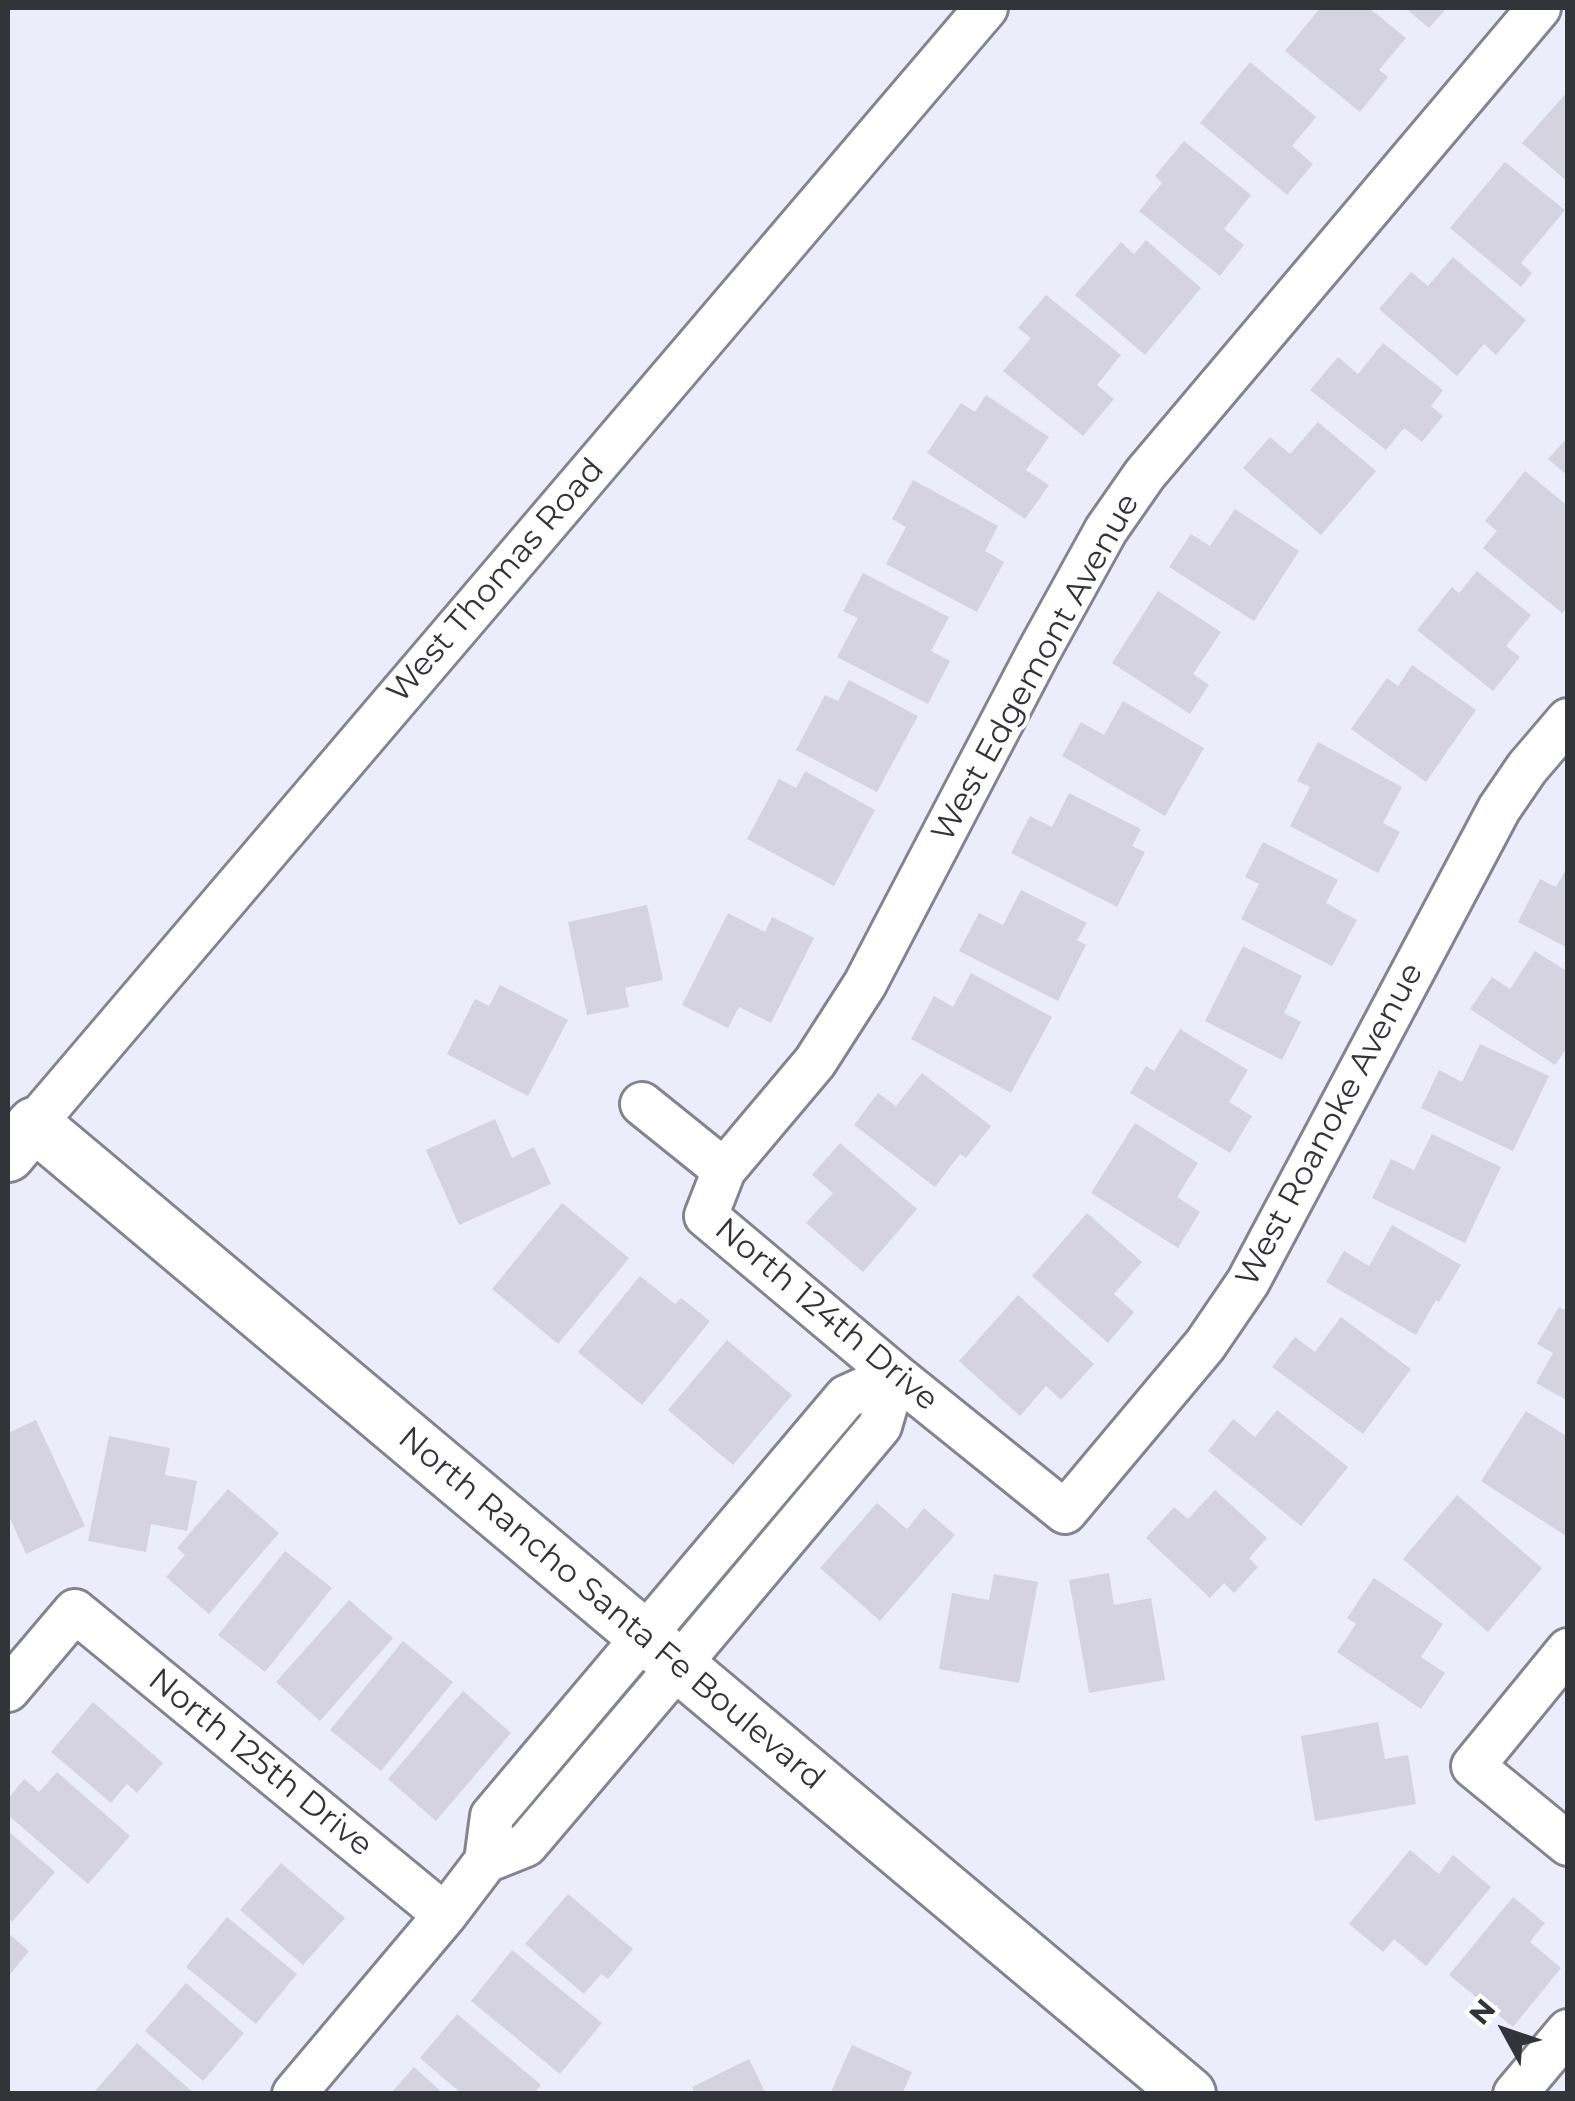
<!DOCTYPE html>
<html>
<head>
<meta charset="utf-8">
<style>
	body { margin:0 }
	#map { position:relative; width:1575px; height:2101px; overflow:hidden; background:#ebeefa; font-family:Montserrat,sans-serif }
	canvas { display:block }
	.frame { position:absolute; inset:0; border:10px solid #333439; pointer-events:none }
	.north { position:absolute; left:1455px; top:1981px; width:100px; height:100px; -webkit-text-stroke:8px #fff; paint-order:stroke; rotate:310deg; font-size:28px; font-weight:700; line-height:40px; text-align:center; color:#333439 }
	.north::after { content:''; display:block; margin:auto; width:35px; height:45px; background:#333439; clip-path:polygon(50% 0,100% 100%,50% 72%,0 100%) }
</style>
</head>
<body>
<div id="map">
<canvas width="1575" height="2101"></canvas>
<div class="frame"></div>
<div class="north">N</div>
</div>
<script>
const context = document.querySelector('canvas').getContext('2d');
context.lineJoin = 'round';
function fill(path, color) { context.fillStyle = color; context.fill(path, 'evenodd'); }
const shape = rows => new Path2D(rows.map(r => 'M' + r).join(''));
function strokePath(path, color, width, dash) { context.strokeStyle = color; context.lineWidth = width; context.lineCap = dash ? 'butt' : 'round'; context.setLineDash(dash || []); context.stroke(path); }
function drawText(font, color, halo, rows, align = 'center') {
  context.font = font + ' Montserrat,sans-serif'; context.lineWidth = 8; context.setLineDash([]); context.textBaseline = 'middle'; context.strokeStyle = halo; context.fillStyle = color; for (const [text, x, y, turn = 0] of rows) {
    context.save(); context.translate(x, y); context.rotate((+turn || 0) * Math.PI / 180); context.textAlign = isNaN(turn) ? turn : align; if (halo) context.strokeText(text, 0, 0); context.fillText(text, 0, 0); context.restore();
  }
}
const building = shape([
	[1320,8,1369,8,1406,38,1379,70,1388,77,1360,112,1285,51],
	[1405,8,1447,8,1429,28],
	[1250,62,1316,117,1292,146,1313,164,1287,195,1200,123],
	[1568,91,1568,182,1522,143],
	[1184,141,1251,195,1224,229,1244,245,1220,276,1139,211,1162,183,1155,176],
	[1505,162,1565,210,1521,263,1532,273,1521,287,1450,228],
	[1146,240,1201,288,1145,355,1075,295,1121,242,1134,254],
	[1453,257,1526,320,1496,355,1484,344,1457,376,1379,309,1411,272,1428,286],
	[1046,295,1121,355,1097,385,1114,399,1083,436,1003,371,1031,338,1018,328],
	[1383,343,1443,390,1431,406,1443,416,1422,442,1404,428,1386,450,1310,390,1338,357,1358,374],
	[986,395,1049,437,1026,470,1049,485,1025,519,927,453,961,403,975,412],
	[1318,422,1376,471,1321,535,1243,468,1270,437,1290,454],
	[1568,437,1568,476,1548,459],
	[1525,471,1568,506,1568,606,1562,613,1483,548,1497,531,1485,521],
	[913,480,998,526,985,551,1004,562,977,612,886,564,906,527,892,519],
	[1235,509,1299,551,1254,621,1169,567,1191,534,1210,546],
	[1477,571,1531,615,1506,646,1520,657,1493,691,1417,630,1452,587,1459,593],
	[863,573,949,617,931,651,950,661,928,704,837,657,858,618,843,611],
	[1158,591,1221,632,1193,674,1209,685,1190,714,1112,663],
	[1412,665,1476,710,1426,782,1351,729,1387,678,1398,686],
	[849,680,918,716,877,792,796,750,825,695,838,701],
	[1123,701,1204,748,1165,816,1062,756,1081,722,1104,735],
	[1318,742,1402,787,1383,823,1400,832,1378,873,1290,826,1310,787,1297,781],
	[805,771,875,810,834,886,747,839,779,779,796,788],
	[1069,793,1141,829,1132,846,1145,852,1117,907,1011,853,1030,816,1052,827],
	[1263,842,1338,880,1326,903,1357,920,1332,966,1241,919,1259,884,1245,877],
	[1568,866,1568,948,1518,922,1540,879,1556,887],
	[1021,890,1087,923,1077,940,1086,945,1058,1001,959,951,979,913,1003,925],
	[647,905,663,980,625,988,629,1007,587,1015,568,922],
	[728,913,765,932,772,917,814,938,771,1023,739,1007,728,1028,682,1005],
	[1243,946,1302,976,1284,1013,1301,1022,1282,1060,1205,1021],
	[1535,951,1568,972,1568,1046,1555,1065,1470,1009,1492,977,1510,989],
	[971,973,1052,1017,1011,1093,911,1039,934,996,953,1007],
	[500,985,568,1020,528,1096,447,1054,475,999,489,1006],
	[1180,1029,1248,1070,1229,1102,1252,1116,1230,1153,1130,1093,1146,1066,1154,1071],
	[1480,1044,1549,1076,1513,1151,1421,1108,1439,1070,1462,1082],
	[922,1073,991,1126,966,1158,960,1154,935,1187,854,1125,878,1093,896,1106],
	[495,1119,512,1158,534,1147,551,1184,459,1225,426,1150],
	[1135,1123,1198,1163,1177,1197,1200,1212,1178,1248,1091,1193],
	[1432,1134,1501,1167,1465,1243,1372,1198,1391,1159,1414,1170],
	[840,1143,917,1209,863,1272,806,1223,833,1193,812,1175],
	[562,1203,629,1258,558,1344,492,1289],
	[1087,1213,1142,1262,1114,1294,1134,1312,1108,1343,1032,1276],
	[1392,1225,1461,1265,1439,1302,1436,1300,1416,1335,1326,1282,1344,1251,1369,1266],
	[640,1276,675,1304,681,1298,710,1321,642,1405,578,1352],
	[1018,1295,1094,1364,1061,1400,1046,1386,1020,1416,959,1361],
	[1559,1307,1568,1312,1568,1401,1536,1383,1553,1353,1537,1344],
	[1341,1317,1411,1369,1363,1434,1272,1367,1295,1337,1315,1352],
	[727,1340,792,1395,733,1465,668,1410],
	[1277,1410,1348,1467,1301,1526,1208,1451,1233,1419,1255,1437],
	[1526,1411,1568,1437,1566,1536,1481,1481],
	[36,1420,85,1526,26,1554,8,1514,8,1433],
	[109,1436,170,1448,165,1475,197,1481,187,1531,151,1524,146,1552,88,1541],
	[228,1489,279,1533,209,1614,166,1577,185,1555,177,1548],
	[1215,1490,1267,1538,1249,1558,1258,1567,1234,1593,1224,1583,1210,1598,1146,1538,1174,1507,1188,1519],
	[1457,1495,1542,1568,1488,1632,1403,1559],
	[877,1503,907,1529,924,1508,955,1535,880,1621,820,1568],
	[285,1551,332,1588,265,1672,218,1635],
	[1109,1573,1114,1605,1151,1598,1165,1680,1089,1693,1069,1580],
	[994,1574,1038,1582,1019,1683,939,1669,952,1593,989,1600],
	[1374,1578,1443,1624,1421,1657,1445,1673,1421,1709,1337,1652,1356,1624,1347,1618],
	[349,1600,393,1638,320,1721,276,1682],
	[403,1641,453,1682,381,1771,330,1730],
	[463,1691,511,1733,436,1821,388,1779],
	[93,1702,163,1763,137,1793,127,1784,111,1803,51,1752],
	[1378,1722,1385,1759,1408,1755,1416,1804,1315,1821,1301,1736],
	[57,1772,130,1836,88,1884,8,1815,8,1799,24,1779,39,1792],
	[8,1831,55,1872,12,1922,8,1917],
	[1410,1850,1439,1874,1453,1855,1491,1887,1426,1966,1394,1939,1383,1952,1349,1924],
	[281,1863,345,1918,303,1965,240,1910],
	[568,1894,633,1949,608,1979,601,1974,584,1994,525,1944],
	[1513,1897,1545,1923,1530,1942,1561,1968,1513,2027,1449,1975],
	[227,1917,297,1974,256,2024,186,1967],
	[8,1933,29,1951,8,1977],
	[512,1950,602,2023,560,2074,471,2001],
	[186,1983,244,2033,203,2081,145,2031],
	[457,2014,541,2085,533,2094,462,2094,420,2058],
	[137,2043,195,2094,98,2094,95,2091],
	[852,2045,912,2072,902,2094,830,2094],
	[749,2059,766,2094,695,2094,692,2087],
	[414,2067,444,2094,390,2094]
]);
const minor = shape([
	[642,1104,724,1170,706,1216,895,1375,1065,1512,1205,1345,1248,1282,1499,809,1527,768,1568,720],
	[34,1124,986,8],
	[724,1170,815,1062,865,984,1038,653,1106,530,1145,474,1539,8],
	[1568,1650,1473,1766,1568,1844],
	[8,1690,75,1611,445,1915],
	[486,1861,526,1845,679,1665,880,1426,895,1375],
	[294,2094,445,1915,486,1861,492,1816,846,1397,895,1375],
	[1515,2094,1568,2031]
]);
const tertiary = shape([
	[8,1155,34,1124,1189,2094]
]);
const streetNames = [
	["West Thomas Road",496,581,-49],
	["West Edgemont Avenue",1036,668,-61],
	["West Roanoke Avenue",1330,1125,-62],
	["North 124th Drive",826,1315,40],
	["North Rancho Santa Fe Boulevard",611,1609,40],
	["North 125th Drive",260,1763,39]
];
fill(building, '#d5d3df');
strokePath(minor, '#828590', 48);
strokePath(tertiary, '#828590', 58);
strokePath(minor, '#fff', 42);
strokePath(tertiary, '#fff', 52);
drawText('32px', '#333439', '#fff', streetNames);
</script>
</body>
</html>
